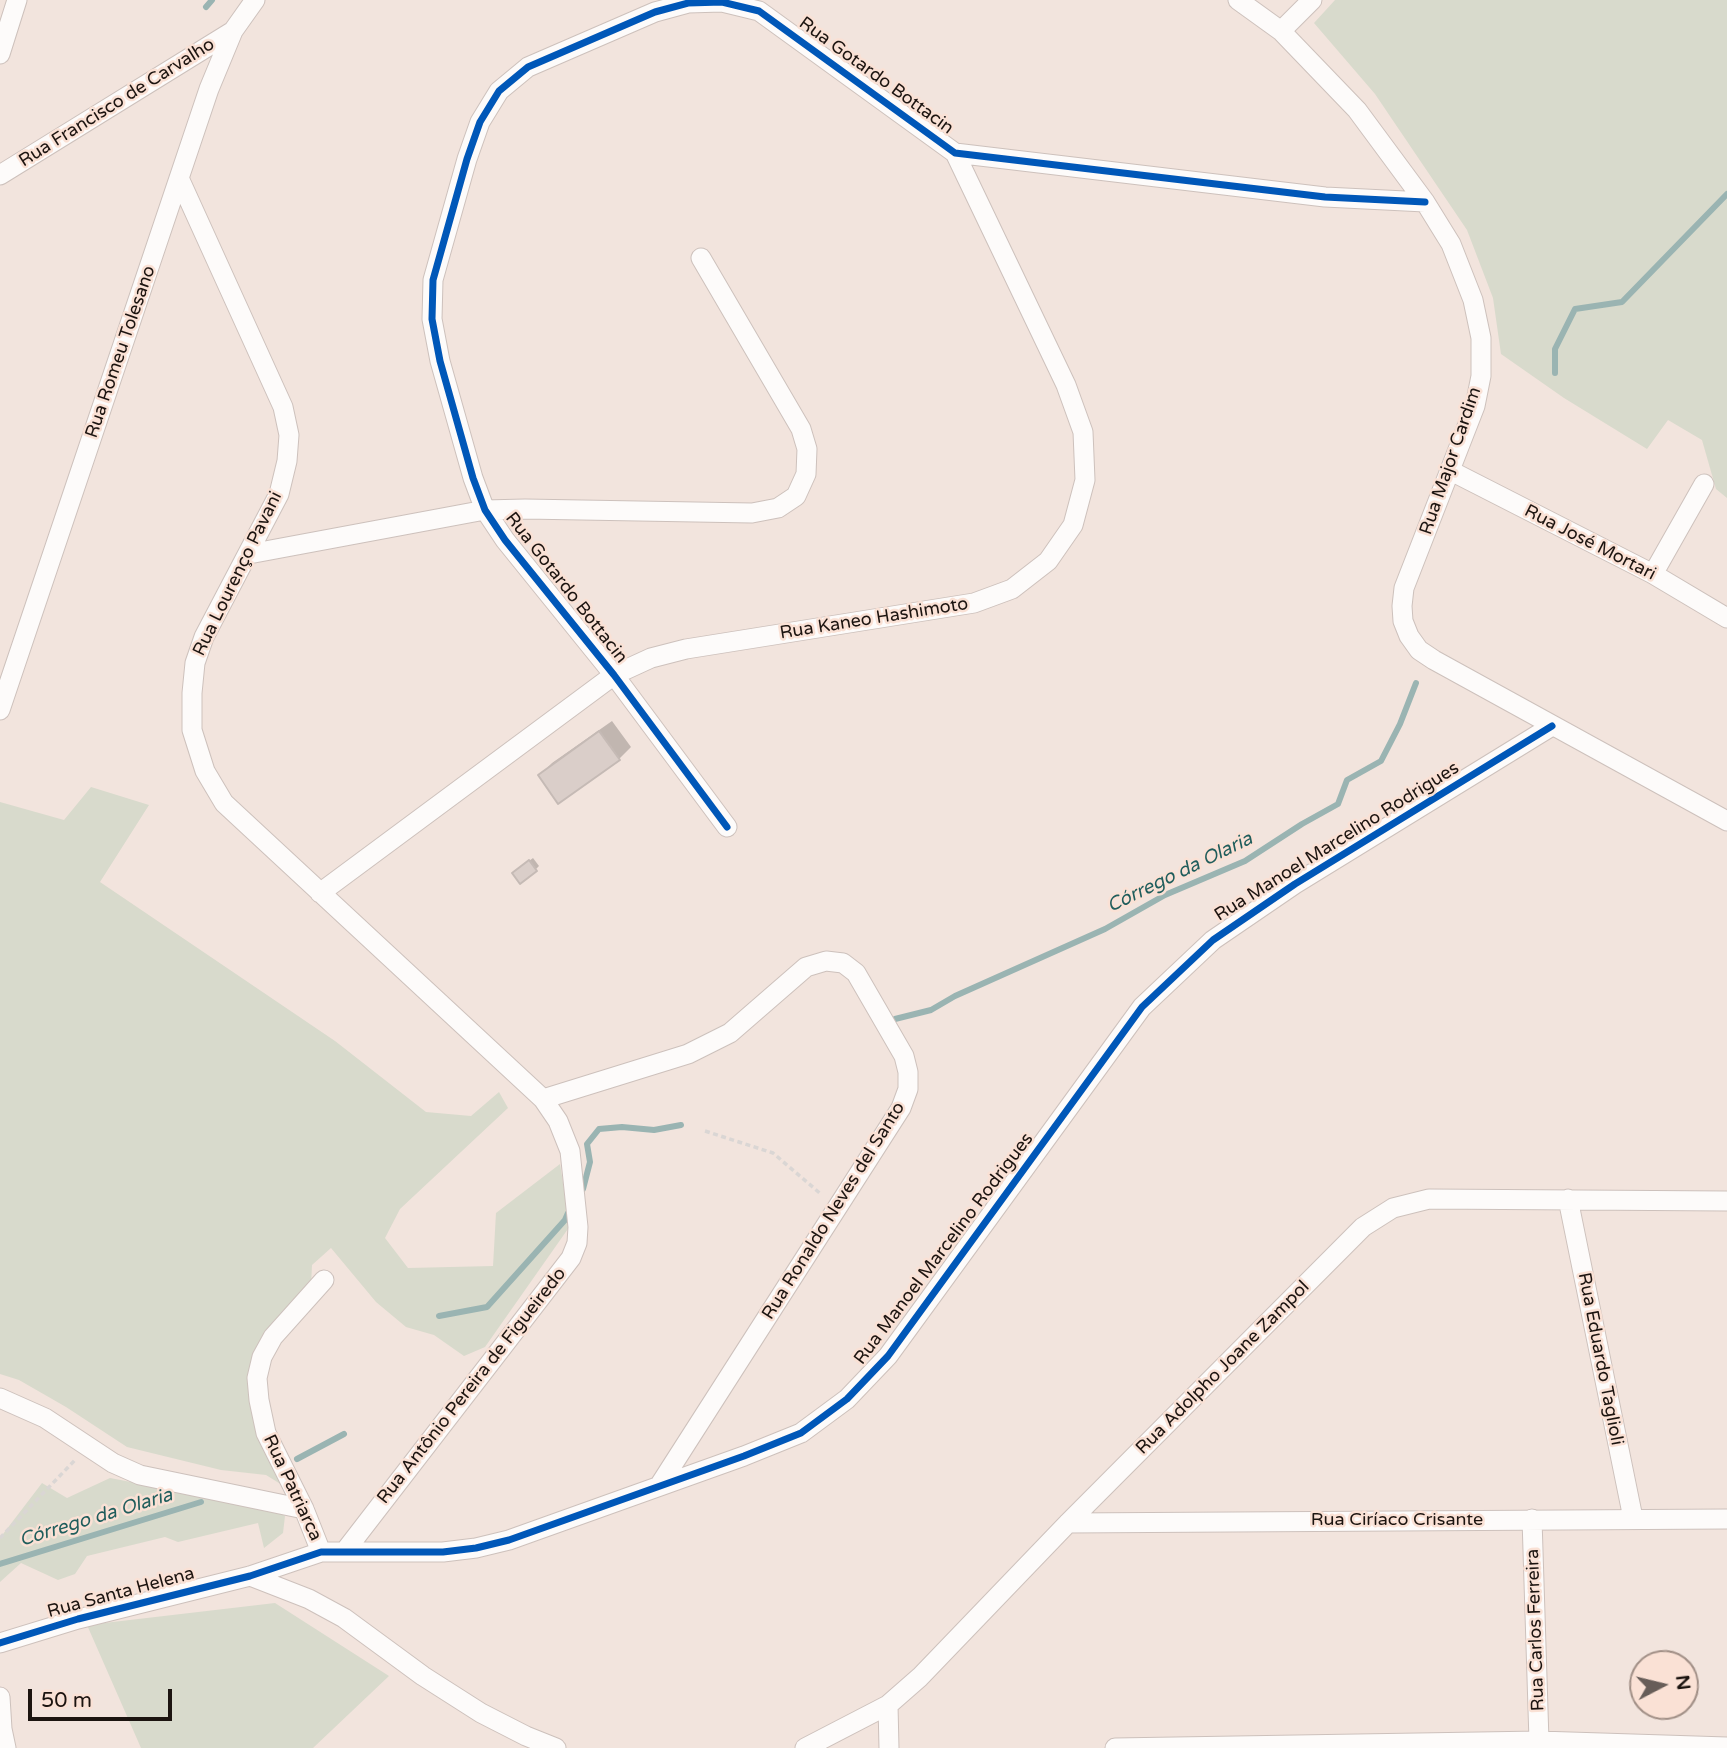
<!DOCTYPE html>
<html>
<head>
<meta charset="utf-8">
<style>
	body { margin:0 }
	#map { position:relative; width:1727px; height:1748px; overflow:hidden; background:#f2e4dd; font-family:"Varela Round",sans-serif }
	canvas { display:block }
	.north { position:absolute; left:1629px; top:1650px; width:70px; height:70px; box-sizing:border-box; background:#fae1d5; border:2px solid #a18f86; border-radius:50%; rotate:83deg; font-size:19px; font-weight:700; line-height:28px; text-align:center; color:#1c1410 }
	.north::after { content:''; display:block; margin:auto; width:24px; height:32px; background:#675d58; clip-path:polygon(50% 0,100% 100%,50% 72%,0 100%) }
	.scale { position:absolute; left:28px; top:1689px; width:144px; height:32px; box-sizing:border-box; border:4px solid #1c1410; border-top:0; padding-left:9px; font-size:21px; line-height:24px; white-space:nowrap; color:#1c1410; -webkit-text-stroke:5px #fae1d5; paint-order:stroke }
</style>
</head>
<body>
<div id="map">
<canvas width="1727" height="1748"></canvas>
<div class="north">N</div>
<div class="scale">50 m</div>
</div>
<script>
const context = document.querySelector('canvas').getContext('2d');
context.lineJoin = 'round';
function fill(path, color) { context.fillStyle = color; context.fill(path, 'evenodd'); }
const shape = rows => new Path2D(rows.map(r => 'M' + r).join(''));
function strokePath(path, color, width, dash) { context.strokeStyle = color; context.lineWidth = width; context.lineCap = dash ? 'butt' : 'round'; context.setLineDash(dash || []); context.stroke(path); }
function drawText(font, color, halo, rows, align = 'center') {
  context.font = font + ' "Varela Round",sans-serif'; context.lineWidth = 5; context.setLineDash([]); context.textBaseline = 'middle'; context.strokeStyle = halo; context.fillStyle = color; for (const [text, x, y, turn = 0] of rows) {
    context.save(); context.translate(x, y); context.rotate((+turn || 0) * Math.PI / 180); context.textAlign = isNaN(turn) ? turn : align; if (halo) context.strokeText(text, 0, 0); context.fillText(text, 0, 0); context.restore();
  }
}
const green = shape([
	[1335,0,1727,0,1727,498,1716,489,1702,440,1668,420,1647,449,1564,398,1501,354,1493,298,1467,230,1375,94,1314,23],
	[91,787,149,805,100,882,335,1041,426,1112,471,1116,499,1092,508,1108,400,1209,385,1238,408,1268,493,1266,496,1213,560,1164,570,1226,485,1347,464,1356,434,1335,406,1327,376,1302,331,1248,312,1265,311,1286,253,1357,287,1488,266,1475,221,1470,127,1447,66,1407,19,1380,0,1374,0,802,64,820],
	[110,1478,273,1509,285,1516,283,1533,264,1548,258,1523,178,1542,165,1537,87,1556,75,1574,58,1580,21,1563,0,1582,0,1538,42,1483,67,1498],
	[275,1603,389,1676,313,1748,141,1748,87,1625]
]);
const shadow = shape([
	[612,721,631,747,619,759,540,775,552,763],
	[533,858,539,866,536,869,517,870]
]);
const stream = shape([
	[206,7,212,0],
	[1555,373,1555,349,1575,309,1622,302,1727,194],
	[895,1019,931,1010,955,996,1105,929,1165,895,1245,861,1302,824,1338,804,1347,780,1381,761,1400,724,1416,683],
	[583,1189,590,1162,587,1144,599,1129,622,1127,654,1130,681,1125],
	[439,1316,487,1307,565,1220,568,1213],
	[297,1459,344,1434],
	[0,1564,201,1502]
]);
const building = shape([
	[599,731,620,760,558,804,538,775,599,731],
	[529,860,537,871,520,884,512,873,529,860]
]);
const path = shape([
	[705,1131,773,1153,822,1195],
	[0,1538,76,1459]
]);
const minor = shape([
	[1238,0,1281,31,1357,110,1425,202,1451,244,1473,300,1481,338,1481,376,1475,406,1404,588,1402,606,1403,621,1409,636,1419,650,1434,660,1727,821],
	[1281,31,1312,0],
	[0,54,17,0],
	[0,175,233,31],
	[179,178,283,407,289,435,287,461,279,494,204,637,195,663,192,693,192,730,205,771,224,803,543,1099,558,1121,570,1151,578,1227,577,1243,571,1258,345,1551],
	[1451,471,1653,574,1727,618],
	[249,554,485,510,525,509,752,513,778,508,796,496,806,474,807,449,801,429,701,258],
	[1653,574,1704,484],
	[0,710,209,89,233,31,255,0],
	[727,827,614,675,505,540,485,510,473,478,440,361,432,319,433,280,467,159,480,122,499,91,528,67,655,12,688,3,722,2,759,11,955,153,1325,197,1425,202],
	[320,893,614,675,651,658,686,649,974,603,1012,589,1048,561,1073,525,1085,480,1083,432,1066,385,955,153],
	[543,1099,688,1054,730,1033,806,967,826,961,843,963,856,973,904,1056,908,1072,908,1089,901,1108,659,1486],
	[1568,1199,1633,1518],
	[0,1398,45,1418,113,1463,140,1475,304,1509],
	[1532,1519,1539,1741],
	[1068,1523,1727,1519],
	[321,1552,304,1509,266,1433,259,1400,257,1378,262,1357,273,1337,324,1280],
	[250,1576,309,1599,344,1618,423,1676,481,1713,526,1736,556,1748],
	[0,1643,78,1619,250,1576,321,1552,443,1552,476,1548,509,1540,744,1456,801,1433,847,1399,888,1356,1142,1007,1213,940,1295,884,1552,726],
	[0,1697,2,1729,6,1748],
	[888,1705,889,1748],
	[805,1748,888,1705,920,1677,1068,1523,1363,1227,1393,1208,1429,1199,1727,1201],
	[1115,1748,1539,1741,1727,1747]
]);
const cycleway = shape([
	[727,827,614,675,505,540,485,510,473,478,440,361,432,319,433,280,467,159,480,122,499,91,528,67,655,12,688,3,722,2,759,11,955,153,1325,197,1425,202],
	[0,1643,78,1619,250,1576,321,1552,443,1552,476,1548,509,1540,744,1456,801,1433,847,1399,888,1356,1142,1007,1213,940,1295,884,1552,726]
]);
const streetNames = [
	["Rua Gotardo Bottacin",876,76,36],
	["Rua Francisco de Carvalho",117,103,-32],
	["Rua Romeu Tolesano",121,352,-71],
	["Rua Major Cardim",1451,461,-71],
	["Rua José Mortari",1590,543,27],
	["Rua Lourenço Pavani",238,574,-64],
	["Rua Gotardo Bottacin",566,588,52],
	["Rua Kaneo Hashimoto",874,619,-9],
	["Rua Manoel Marcelino Rodrigues",1337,842,-32],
	["Rua Ronaldo Neves del Santo",834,1211,-58],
	["Rua Manoel Marcelino Rodrigues",944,1249,-53],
	["Rua Eduardo Taglioli",1600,1359,79],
	["Rua Adolpho Joane Zampol",1223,1368,-45],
	["Rua Antônio Pereira de Figueiredo",472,1386,-52],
	["Rua Patriarca",292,1488,65],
	["Rua Ciríaco Crisante",1397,1520],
	["Rua Santa Helena",121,1593,-15],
	["Rua Carlos Ferreira",1536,1630,-92]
];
const waterNames = [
	["Córrego da Olaria",1180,873,-26],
	["Córrego da Olaria",96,1518,-17]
];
fill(green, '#d8dacc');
fill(shadow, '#0003');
strokePath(stream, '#9ab4b2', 6);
fill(building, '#dacec9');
strokePath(building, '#c5bab5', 2);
strokePath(minor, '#cdc1bc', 21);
strokePath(path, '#dad6d4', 3.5, [5, 3.5]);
strokePath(minor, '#fdfbfa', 19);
strokePath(cycleway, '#0057b8', 7);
drawText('18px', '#1c1410', '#fae1d5', streetNames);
drawText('italic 19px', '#1f5d5c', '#fae1d5', waterNames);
</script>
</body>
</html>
